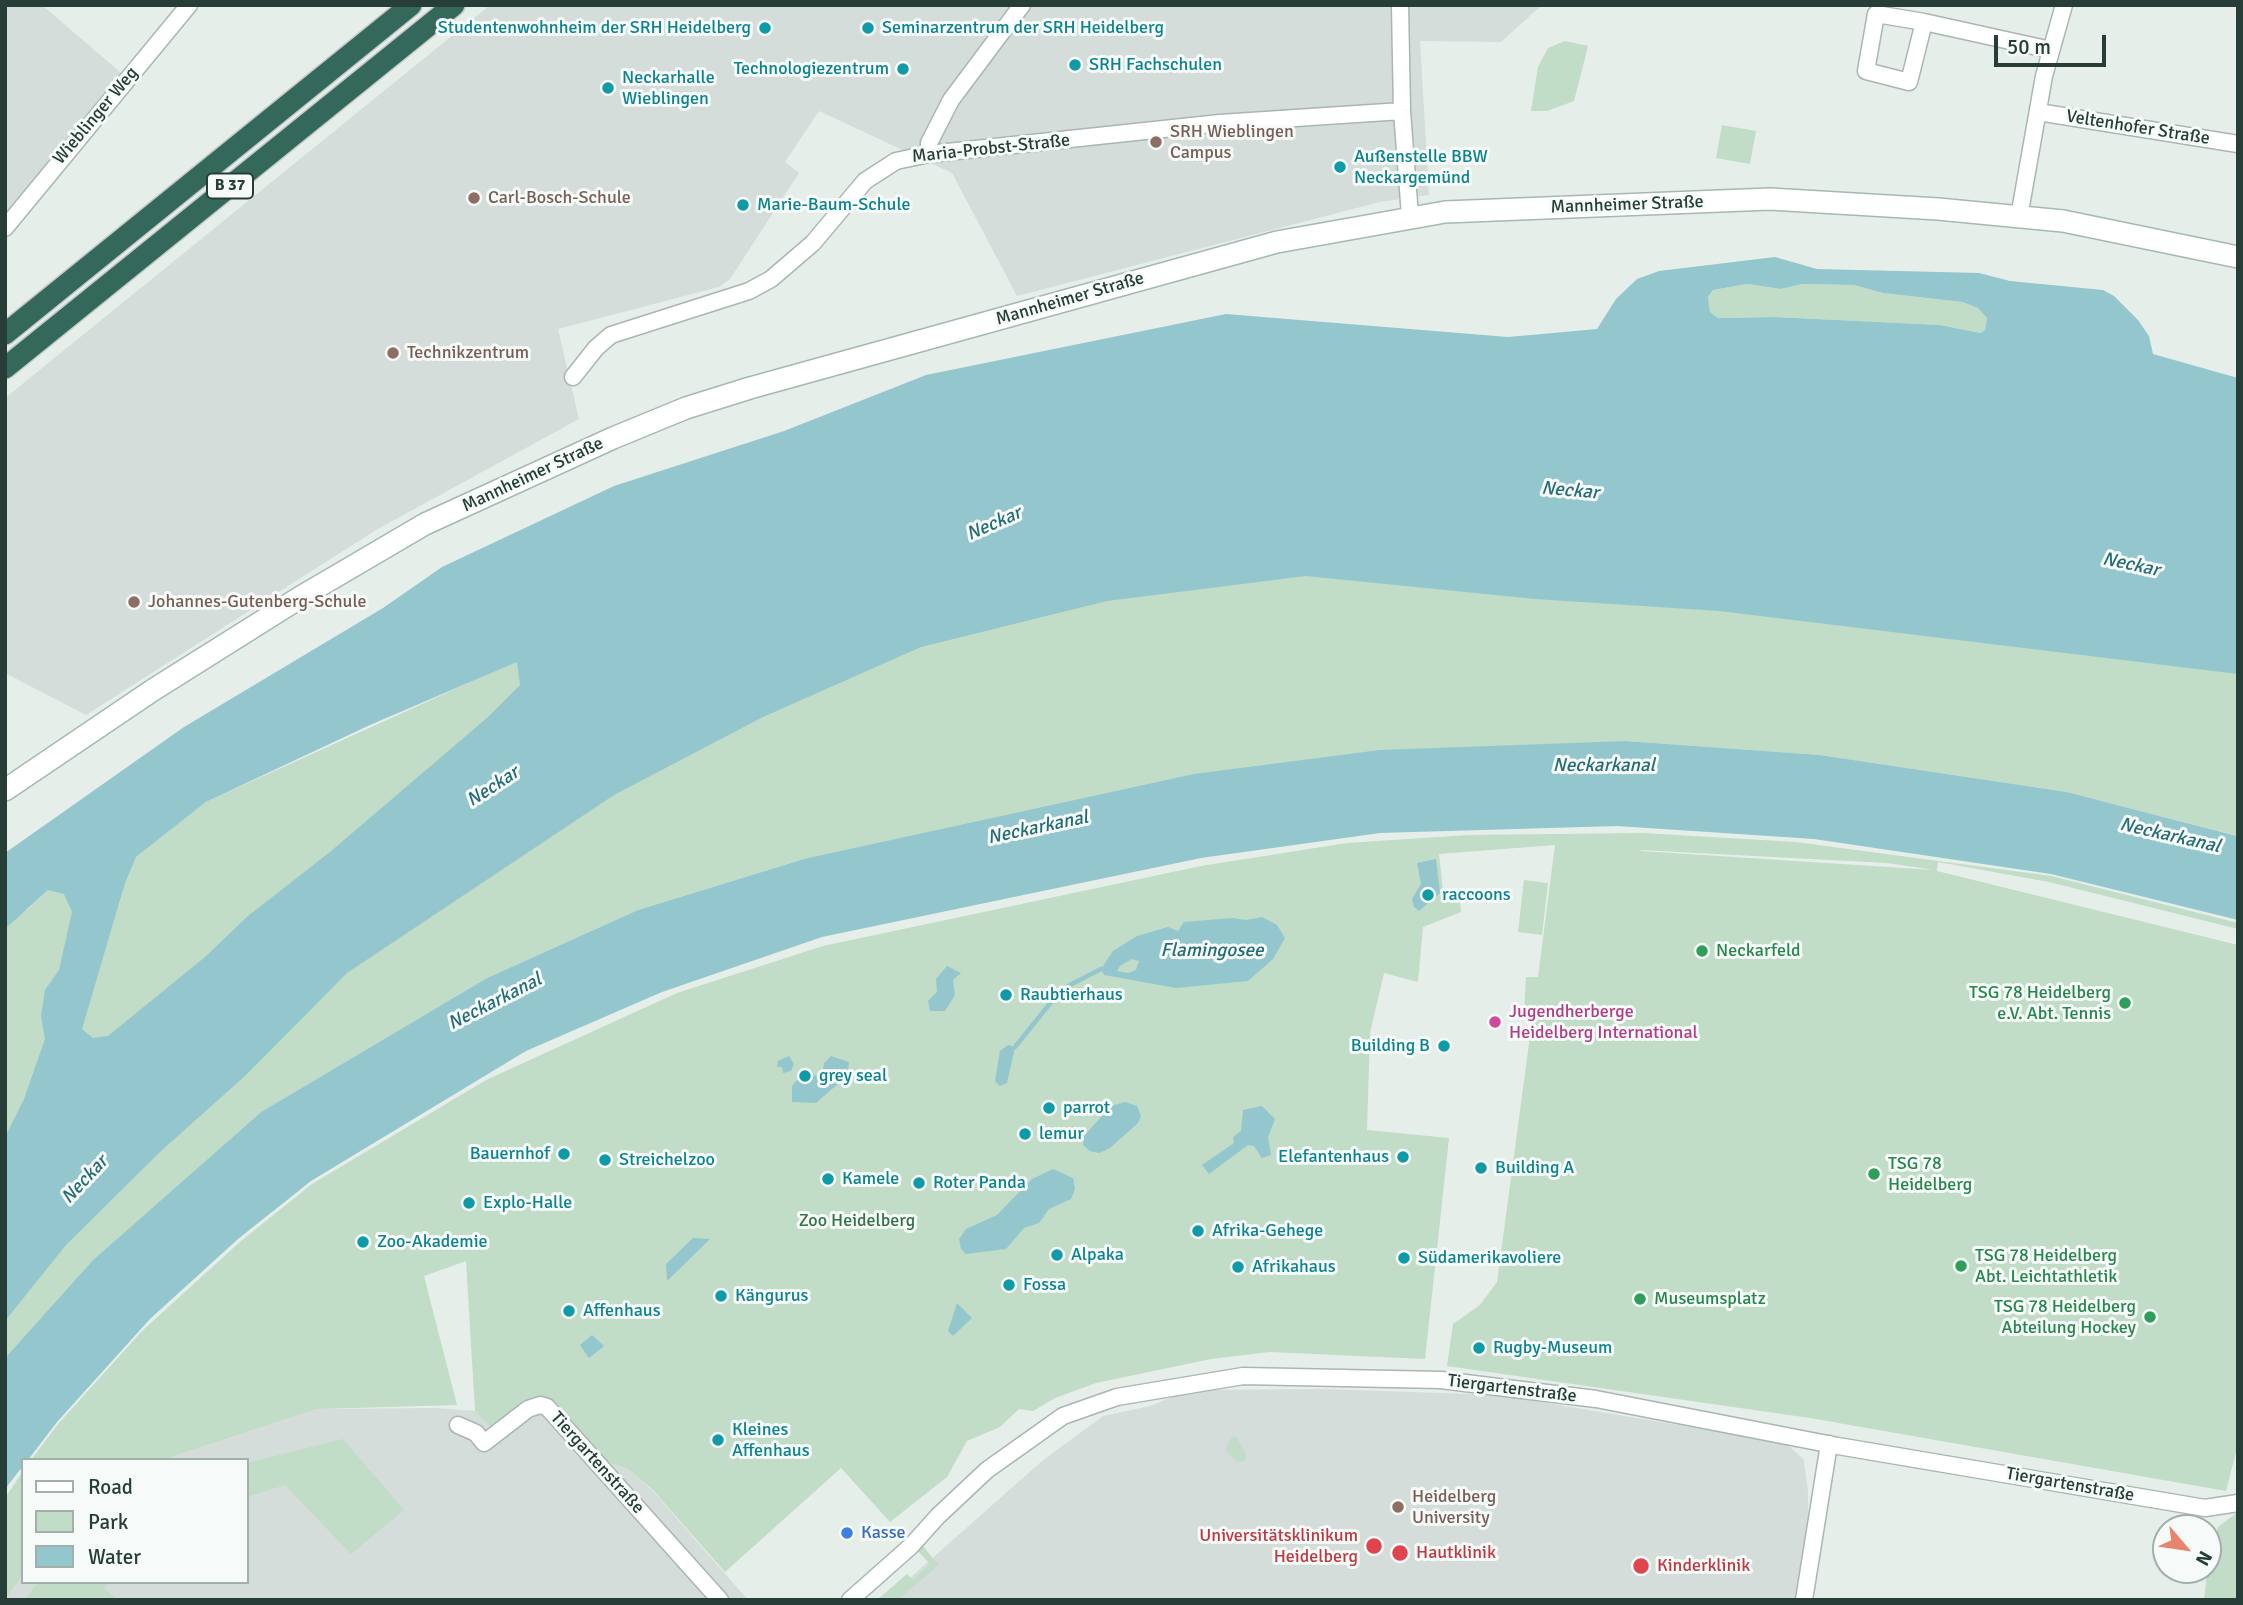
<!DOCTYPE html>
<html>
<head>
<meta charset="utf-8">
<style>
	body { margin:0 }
	#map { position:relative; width:2243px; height:1605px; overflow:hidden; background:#e6eeea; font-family:Signika,sans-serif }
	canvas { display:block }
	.frame { position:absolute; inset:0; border:7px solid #263e37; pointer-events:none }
	.legend { position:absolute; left:21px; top:1458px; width:228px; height:126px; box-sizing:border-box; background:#f6faf8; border:2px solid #a3afab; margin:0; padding:9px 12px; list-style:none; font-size:21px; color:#263e37 }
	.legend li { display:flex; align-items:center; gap:14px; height:35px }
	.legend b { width:35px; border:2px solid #a3afab }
	.north { position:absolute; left:2152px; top:1514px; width:70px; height:70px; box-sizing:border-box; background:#f6faf8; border:2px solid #a3afab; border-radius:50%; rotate:119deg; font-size:19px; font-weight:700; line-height:28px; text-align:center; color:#263e37 }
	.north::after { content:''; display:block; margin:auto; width:24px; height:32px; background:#e6846c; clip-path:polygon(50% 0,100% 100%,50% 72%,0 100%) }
	.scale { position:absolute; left:1994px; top:35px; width:112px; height:32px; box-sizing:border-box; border:4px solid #263e37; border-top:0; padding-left:9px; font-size:21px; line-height:24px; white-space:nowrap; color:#263e37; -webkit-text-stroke:5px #f6faf8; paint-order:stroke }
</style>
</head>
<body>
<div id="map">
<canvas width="2243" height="1605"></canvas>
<div class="frame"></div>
<ul class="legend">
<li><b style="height:9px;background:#fff"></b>Road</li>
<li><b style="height:19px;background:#c1dcc7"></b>Park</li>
<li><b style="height:19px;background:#94c7cd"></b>Water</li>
</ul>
<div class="north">N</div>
<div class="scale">50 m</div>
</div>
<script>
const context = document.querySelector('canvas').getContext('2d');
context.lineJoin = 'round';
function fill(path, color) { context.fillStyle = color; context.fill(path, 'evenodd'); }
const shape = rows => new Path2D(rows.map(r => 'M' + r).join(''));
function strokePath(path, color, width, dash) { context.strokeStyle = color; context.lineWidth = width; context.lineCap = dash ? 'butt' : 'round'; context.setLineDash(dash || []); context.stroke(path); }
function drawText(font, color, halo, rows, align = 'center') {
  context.font = font + ' Signika,sans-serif'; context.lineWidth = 6; context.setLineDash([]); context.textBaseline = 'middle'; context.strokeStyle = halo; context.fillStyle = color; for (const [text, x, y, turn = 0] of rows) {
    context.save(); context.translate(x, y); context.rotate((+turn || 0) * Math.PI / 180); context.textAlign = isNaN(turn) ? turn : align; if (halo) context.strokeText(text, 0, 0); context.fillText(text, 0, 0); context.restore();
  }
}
const built = shape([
	[5,5,42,5,134,84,5,237],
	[490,5,1542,5,1501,42,1420,41,1429,195,1380,202,1017,296,952,173,819,111,785,162,799,173,730,279,719,287,558,329,579,419,376,530,86,715,5,673,5,398],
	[1324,1389,1499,1395,1786,1443,1804,1460,1808,1492,1808,1523,1795,1600,885,1600,1042,1461,1103,1416,1150,1406,1190,1390],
	[542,1404,601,1460,628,1469,652,1490,748,1600,5,1600,5,1581,23,1559,23,1582,247,1582,247,1460,162,1460,317,1409,436,1408,475,1411,490,1427]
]);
const green = shape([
	[1565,41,1588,46,1574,101,1547,111,1531,111,1538,67,1548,48],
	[1722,125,1756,131,1750,164,1716,158],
	[1747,284,1781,289,1802,284,1854,285,1883,293,1962,302,1978,308,1987,318,1985,330,1981,333,1940,325,1776,317,1718,318,1710,312,1708,297,1713,290],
	[1022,509,2238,548,2238,836,2067,792,1820,755,1626,741,804,859,638,910,487,978,261,1112,93,1260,5,1358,5,917,28,909,48,890,136,857,206,802,517,661],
	[1642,833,1796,842,2051,876,2238,923,2238,929,2049,882,1938,862,1937,871,2238,945,2238,1444,2226,1491,1810,1418,1447,1366,1453,1324,1480,1305,1497,1282,1533,1014,1524,1012,1526,977,1538,977,1555,845,1439,854,1444,901,1460,902,1461,912,1423,927,1418,982,1384,973,1370,1033,1367,1130,1449,1138,1425,1359,1270,1352,1211,1359,1096,1383,1055,1398,1033,1411,1019,1409,1000,1427,967,1441,947,1477,890,1522,841,1468,725,1572,652,1489,628,1469,601,1460,550,1406,528,1409,490,1427,475,1411,466,1261,424,1276,457,1405,317,1409,162,1460,31,1460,58,1424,142,1331,241,1241,312,1184,486,1080,677,993,823,946,1201,866,1347,843,1469,835],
	[1641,850,1887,863,1934,870,1641,851],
	[1524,880,1548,883,1542,935,1518,932],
	[1236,1436,1246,1455,1245,1460,1238,1463,1225,1450,1231,1438],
	[343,1439,404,1510,351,1554,285,1485,247,1497,247,1463],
	[23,1471,23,1574,5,1599,5,1498],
	[2238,1512,2238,1600,2204,1600,2208,1563,2218,1527],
	[923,1546,938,1565,898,1600,877,1600,907,1574,913,1580,930,1564,918,1551],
	[38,1582,110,1582,104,1588,115,1598,25,1600]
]);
const water = shape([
	[1775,257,1817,269,1979,273,2010,281,2103,290,2114,296,2138,320,2149,336,2153,354,2238,378,2238,674,1719,611,1535,599,1306,576,1107,601,921,647,763,717,614,795,347,973,246,1075,161,1151,66,1245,5,1321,5,1137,24,1099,45,1039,41,1016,45,990,59,970,72,912,64,894,48,890,5,929,5,853,184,727,383,608,442,567,614,486,784,431,926,375,1226,314,1508,337,1597,329,1616,299,1637,279,1659,271],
	[1747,284,1781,289,1802,284,1854,285,1883,293,1962,302,1978,308,1987,318,1985,330,1981,333,1940,325,1775,317,1718,318,1710,312,1708,297,1713,290],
	[517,662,520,685,488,717,330,852,248,916,205,957,108,1036,93,1038,82,1029,125,883,136,857,206,802,370,725],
	[1626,741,1820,755,2067,792,2237,836,2238,920,2051,874,1814,839,1617,826,1380,833,1201,858,822,937,662,992,526,1051,311,1181,238,1239,150,1319,57,1422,28,1460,23,1460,23,1466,5,1489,5,1358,93,1260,261,1112,487,978,638,910,804,859,1194,774,1380,750],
	[1436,859,1440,893,1419,911,1414,907,1412,899,1421,884,1417,863],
	[1262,917,1277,925,1285,938,1273,959,1248,981,1176,988,1104,975,1101,969,1113,951,1137,936,1168,927,1178,931,1184,922,1232,918,1246,920],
	[1132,959,1139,961,1136,970,1128,973,1117,971,1120,966],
	[947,966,961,973,953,980,955,995,945,1011,930,1011,928,1001,937,992,936,979],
	[1008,1045,1015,1047,1007,1083,1000,1086,995,1081,1000,1051],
	[789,1056,794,1064,791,1071,783,1073,782,1067,777,1067,778,1061],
	[831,1056,849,1062,847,1076,816,1103,792,1102,792,1086,799,1078,822,1074,824,1063],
	[1125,1102,1137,1106,1141,1116,1138,1123,1110,1148,1099,1153,1090,1151,1083,1145,1084,1136,1111,1106],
	[1262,1106,1275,1119,1268,1137,1271,1155,1262,1158,1254,1146,1248,1145,1209,1174,1202,1165,1234,1143,1233,1137,1241,1131,1243,1110],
	[1053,1169,1073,1178,1075,1189,1071,1199,1049,1209,1039,1223,1024,1228,1006,1249,966,1254,961,1249,959,1239,966,1229,997,1215,1032,1179],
	[693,1238,710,1239,667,1281,666,1264],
	[957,1303,972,1318,953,1336,948,1331],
	[592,1335,604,1346,589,1358,580,1345]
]);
const stream = shape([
	[1015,1047,1056,996,1068,986,1101,969]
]);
const street = shape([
	[1400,5,1402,111,1410,216],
	[1924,22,1909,82,1866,71,1876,14,1924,22,2051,50],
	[2038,112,2238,144],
	[929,154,929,143,951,100,1022,5],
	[2019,217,2044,76,2064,5],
	[5,228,189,5],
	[573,377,596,348,611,335,749,291,771,279,813,243,865,181,896,161,929,154,1220,123,1402,111],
	[458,1425,476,1433,484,1443,528,1409,540,1405,547,1407,720,1600],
	[850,1600,911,1546,938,1516,987,1470,1063,1416,1117,1397,1243,1376,1441,1380,1596,1399,1838,1446,2205,1508,2238,1503],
	[1804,1600,1829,1444]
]);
const secondary = shape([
	[5,790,153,690,304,595,425,524,613,438,686,408,750,388,1277,242,1445,212,1770,199,1938,209,2063,221,2238,257]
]);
const highway = shape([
	[5,334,411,5],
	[5,368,454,5]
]);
const markers = [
	[765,28,7,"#0f9aa8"],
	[868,28,7,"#0f9aa8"],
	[1075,65,7,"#0f9aa8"],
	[903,69,7,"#0f9aa8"],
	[608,88,7,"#0f9aa8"],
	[1156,142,7,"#8d6e63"],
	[1340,167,7,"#0f9aa8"],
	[474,198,7,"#8d6e63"],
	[743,205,7,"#0f9aa8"],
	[393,353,7,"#8d6e63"],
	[134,602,7,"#8d6e63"],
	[1428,895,7,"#0f9aa8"],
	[1702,951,7,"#2e9e5b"],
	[1006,995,7,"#0f9aa8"],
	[2125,1003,7,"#2e9e5b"],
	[1495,1022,7,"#d1479c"],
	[1444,1046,7,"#0f9aa8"],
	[805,1076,7,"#0f9aa8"],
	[1049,1108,7,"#0f9aa8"],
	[1025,1134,7,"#0f9aa8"],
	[564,1154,7,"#0f9aa8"],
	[1403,1157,7,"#0f9aa8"],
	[605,1160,7,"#0f9aa8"],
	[1481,1168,7,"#0f9aa8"],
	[1874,1174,7,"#2e9e5b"],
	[828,1179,7,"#0f9aa8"],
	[919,1183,7,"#0f9aa8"],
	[469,1203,7,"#0f9aa8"],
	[1198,1231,7,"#0f9aa8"],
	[363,1242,7,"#0f9aa8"],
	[1057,1255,7,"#0f9aa8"],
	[1404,1258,7,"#0f9aa8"],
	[1961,1266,7,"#2e9e5b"],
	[1238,1267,7,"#0f9aa8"],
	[1009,1285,7,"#0f9aa8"],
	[721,1296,7,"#0f9aa8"],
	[1640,1299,7,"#2e9e5b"],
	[569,1311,7,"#0f9aa8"],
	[2150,1317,7,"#2e9e5b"],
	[1479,1348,7,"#0f9aa8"],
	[718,1440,7,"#0f9aa8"],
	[1398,1507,7,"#8d6e63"],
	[847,1533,7,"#3f7fe0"],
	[1374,1546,9,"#e0444e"],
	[1400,1553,9,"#e0444e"],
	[1641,1566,9,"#e0444e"]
];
const shields = [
	[230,186,46]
];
const shieldNames = [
	["B 37",230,186]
];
const cultureNames = [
	["Studentenwohnheim der SRH Heidelberg",751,28,"right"],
	["Seminarzentrum der SRH Heidelberg",882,28],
	["SRH Fachschulen",1089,65],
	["Technologiezentrum",889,69,"right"],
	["Neckarhalle",622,78],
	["Wieblingen",622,99],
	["Außenstelle BBW",1354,157],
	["Neckargemünd",1354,178],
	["Marie-Baum-Schule",757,205],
	["raccoons",1442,895],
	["Raubtierhaus",1020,995],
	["Building B",1430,1046,"right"],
	["grey seal",819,1076],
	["parrot",1063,1108],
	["lemur",1039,1134],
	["Bauernhof",550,1154,"right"],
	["Elefantenhaus",1389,1157,"right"],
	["Streichelzoo",619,1160],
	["Building A",1495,1168],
	["Kamele",842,1179],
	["Roter Panda",933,1183],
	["Explo-Halle",483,1203],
	["Afrika-Gehege",1212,1231],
	["Zoo-Akademie",377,1242],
	["Alpaka",1071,1255],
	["Südamerikavoliere",1418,1258],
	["Afrikahaus",1252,1267],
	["Fossa",1023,1285],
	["Kängurus",735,1296],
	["Affenhaus",583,1311],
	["Rugby-Museum",1493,1348],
	["Kleines",732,1430],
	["Affenhaus",732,1451]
];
const streetNames = [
	["Wieblinger Weg",96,116,-50],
	["Veltenhofer Straße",2138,128,9],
	["Maria-Probst-Straße",991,149,-6],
	["Mannheimer Straße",1627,205,-2],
	["Mannheimer Straße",1070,299,-16],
	["Mannheimer Straße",533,475,-25],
	["Tiergartenstraße",1512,1389,7],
	["Tiergartenstraße",597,1463,48],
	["Tiergartenstraße",2070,1485,10]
];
const educationNames = [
	["SRH Wieblingen",1170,132],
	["Campus",1170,153],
	["Carl-Bosch-Schule",488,198],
	["Technikzentrum",407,353],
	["Johannes-Gutenberg-Schule",148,602],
	["Heidelberg",1412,1497],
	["University",1412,1518]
];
const leisureNames = [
	["Neckarfeld",1716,951],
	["TSG 78 Heidelberg",2111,993,"right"],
	["e.V. Abt. Tennis",2111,1014,"right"],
	["TSG 78",1888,1164],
	["Heidelberg",1888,1185],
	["TSG 78 Heidelberg",1975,1256],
	["Abt. Leichtathletik",1975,1277],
	["Museumsplatz",1654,1299],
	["TSG 78 Heidelberg",2136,1307,"right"],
	["Abteilung Hockey",2136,1328,"right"]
];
const hotelNames = [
	["Jugendherberge",1509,1012],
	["Heidelberg International",1509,1033]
];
const parkNames = [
	["Zoo Heidelberg",857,1221]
];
const shopNames = [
	["Kasse",861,1533]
];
const healthNames = [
	["Universitätsklinikum",1358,1536,"right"],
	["Heidelberg",1358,1557,"right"],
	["Hautklinik",1416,1553],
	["Kinderklinik",1657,1566]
];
const waterNames = [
	["Neckar",1570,491,5],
	["Neckar",994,524,-24],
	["Neckar",2131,565,12],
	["Neckarkanal",1604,766],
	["Neckar",493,787,-33],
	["Neckarkanal",1038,828,-12],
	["Neckarkanal",2170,836,13],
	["Flamingosee",1212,951],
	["Neckarkanal",495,1002,-27],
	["Neckar",85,1180,-47]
];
fill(built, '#d4ddd9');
fill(green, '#c1dcc7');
fill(water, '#94c7cd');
strokePath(stream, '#94c7cd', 4.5);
strokePath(street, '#a9b6b1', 19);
strokePath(secondary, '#a5b8b1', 24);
strokePath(highway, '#c2c9c7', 24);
strokePath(street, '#fff', 16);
strokePath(secondary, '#fff', 21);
strokePath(highway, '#34685b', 21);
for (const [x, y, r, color] of markers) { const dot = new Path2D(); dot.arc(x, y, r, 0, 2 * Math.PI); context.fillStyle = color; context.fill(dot); strokePath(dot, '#f6faf8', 2.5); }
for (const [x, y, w] of shields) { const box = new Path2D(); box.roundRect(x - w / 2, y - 12.5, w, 25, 5); context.fillStyle = '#f6faf8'; context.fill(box); strokePath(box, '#263e37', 2); }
drawText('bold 16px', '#263e37', null, shieldNames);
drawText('18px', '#0d838f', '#f6faf8', cultureNames, 'left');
drawText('18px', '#263e37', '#f6faf8', streetNames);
drawText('18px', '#785e54', '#f6faf8', educationNames, 'left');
drawText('18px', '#27864d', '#f6faf8', leisureNames, 'left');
drawText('18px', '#b23c85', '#f6faf8', hotelNames, 'left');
drawText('18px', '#347249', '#f6faf8', parkNames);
drawText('18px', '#366cbe', '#f6faf8', shopNames, 'left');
drawText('18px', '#be3a42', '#f6faf8', healthNames, 'left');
drawText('italic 19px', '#256c75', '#f6faf8', waterNames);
</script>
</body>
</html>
